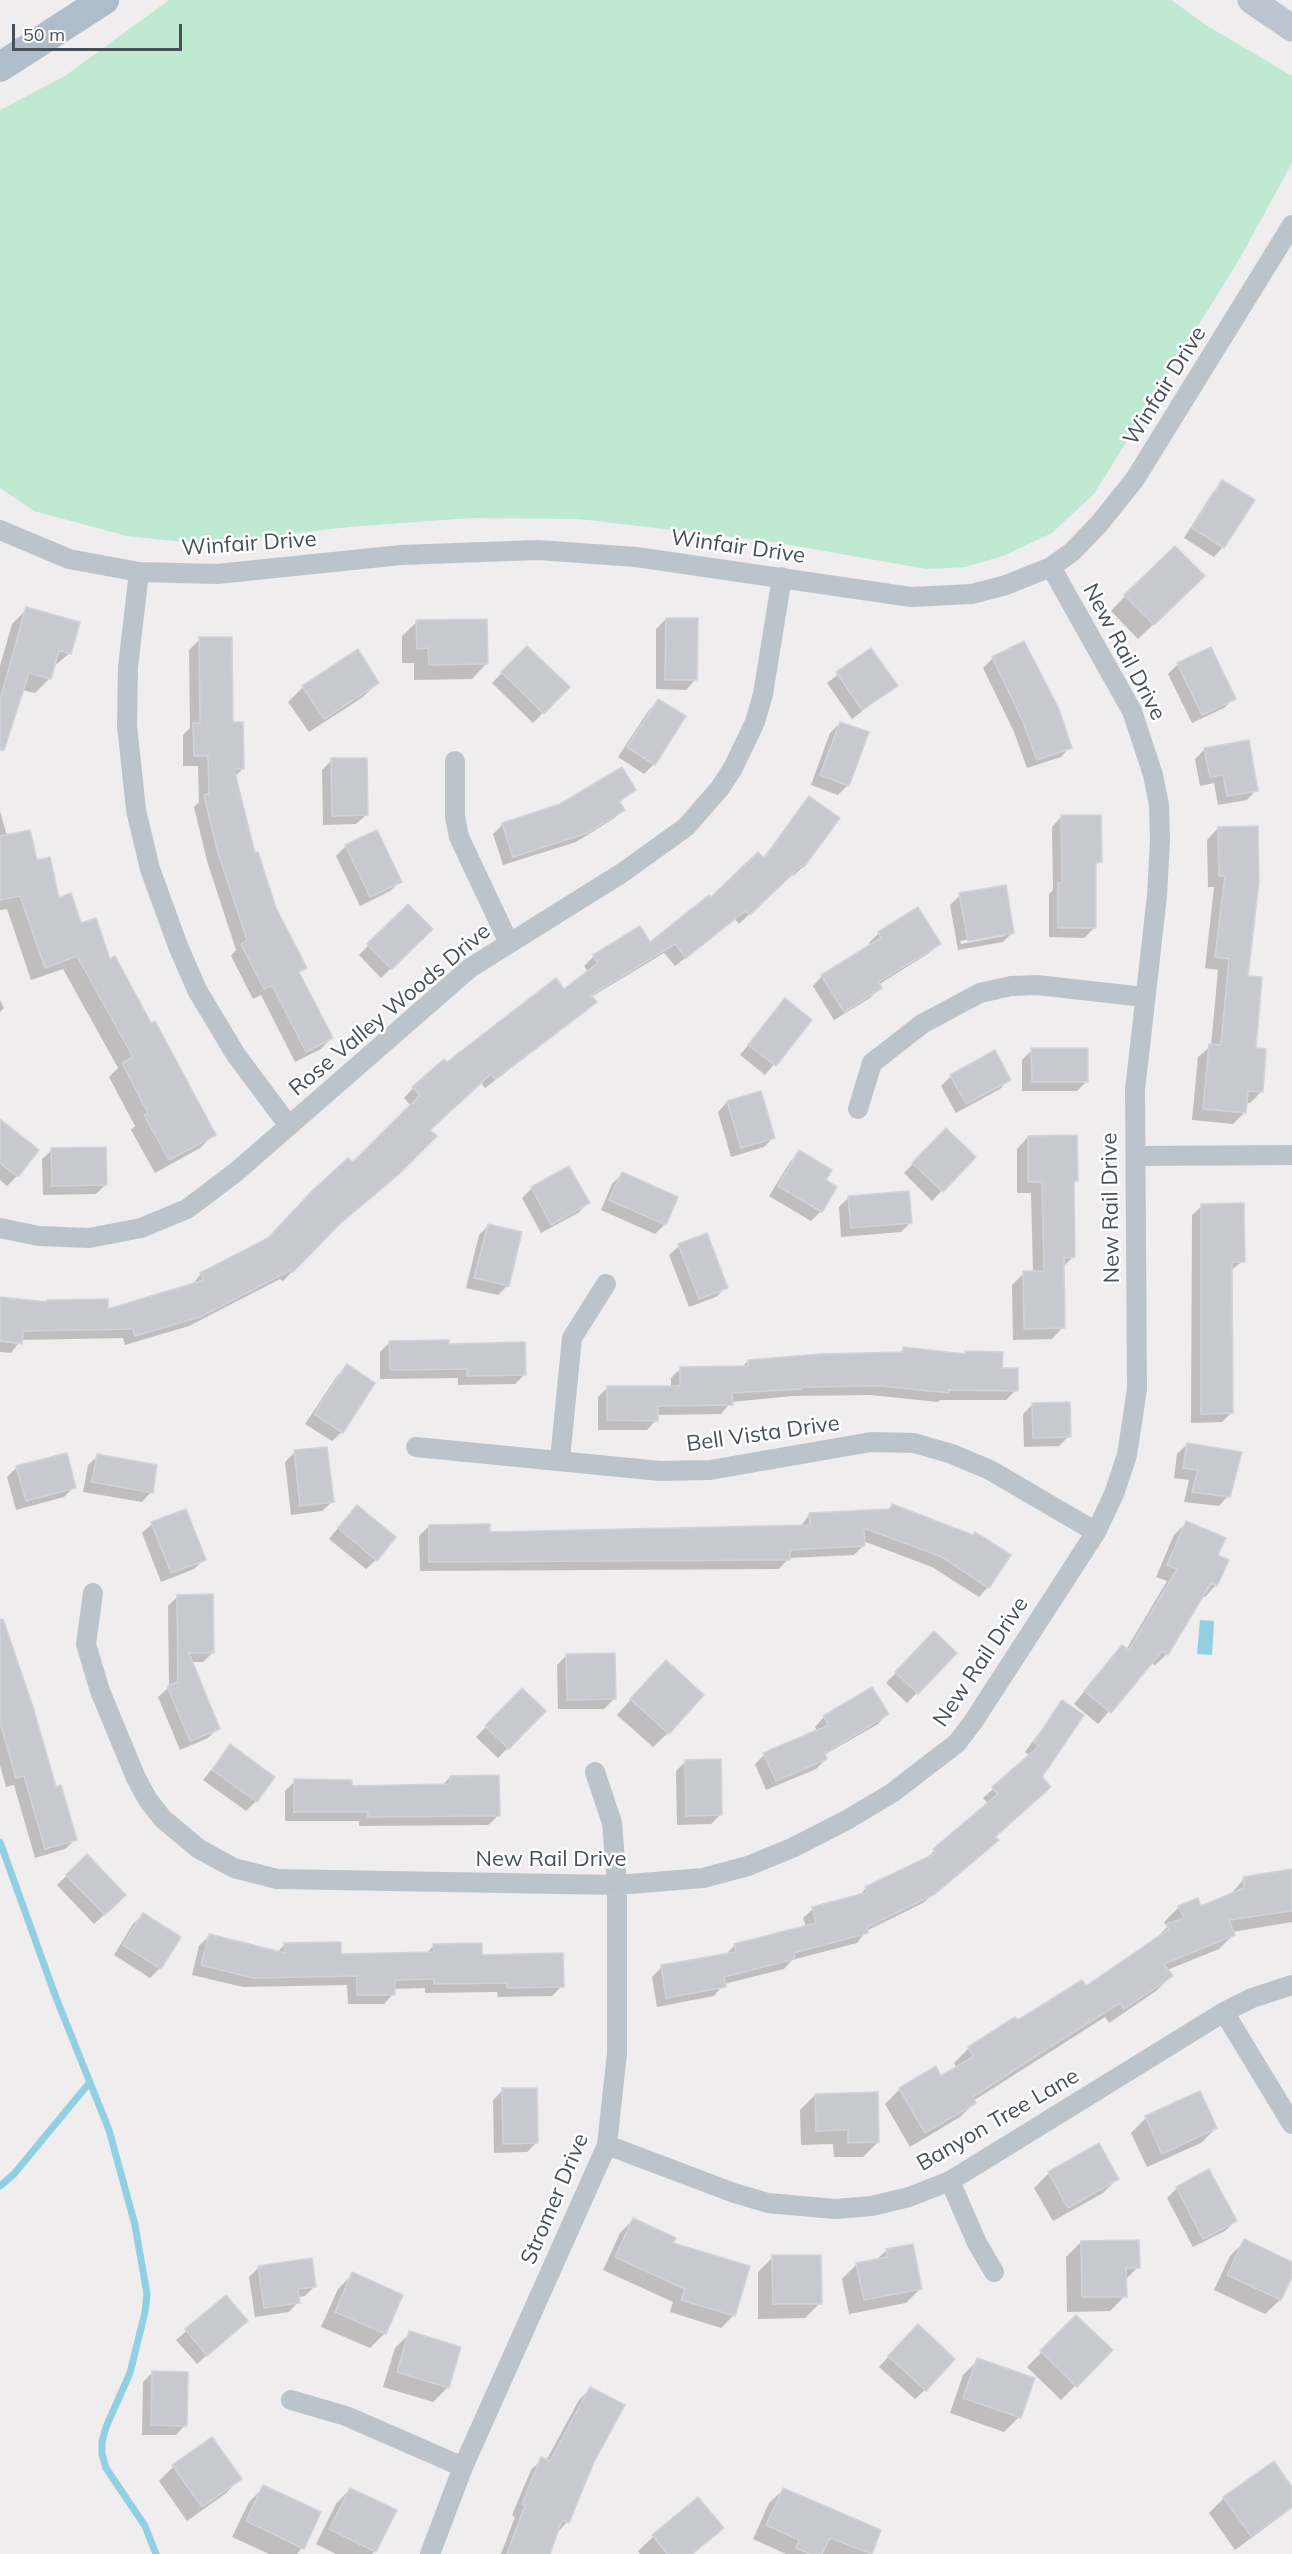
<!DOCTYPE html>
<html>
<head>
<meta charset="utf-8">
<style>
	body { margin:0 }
	#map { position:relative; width:1292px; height:2554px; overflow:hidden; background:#efeded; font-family:Mulish,sans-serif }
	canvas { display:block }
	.scale { position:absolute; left:12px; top:24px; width:170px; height:27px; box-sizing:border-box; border:3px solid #475058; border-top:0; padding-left:8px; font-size:18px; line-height:21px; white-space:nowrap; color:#475058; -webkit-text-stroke:4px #fff; paint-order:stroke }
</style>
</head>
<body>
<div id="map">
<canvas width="1292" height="2554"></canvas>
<div class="scale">50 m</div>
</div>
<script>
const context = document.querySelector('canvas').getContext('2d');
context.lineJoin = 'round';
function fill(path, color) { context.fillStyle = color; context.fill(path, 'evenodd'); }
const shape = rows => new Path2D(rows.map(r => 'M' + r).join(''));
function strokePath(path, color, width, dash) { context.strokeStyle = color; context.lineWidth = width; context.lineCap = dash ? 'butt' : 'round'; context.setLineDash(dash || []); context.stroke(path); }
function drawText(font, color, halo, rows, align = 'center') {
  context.font = font + ' Mulish,sans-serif'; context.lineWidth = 5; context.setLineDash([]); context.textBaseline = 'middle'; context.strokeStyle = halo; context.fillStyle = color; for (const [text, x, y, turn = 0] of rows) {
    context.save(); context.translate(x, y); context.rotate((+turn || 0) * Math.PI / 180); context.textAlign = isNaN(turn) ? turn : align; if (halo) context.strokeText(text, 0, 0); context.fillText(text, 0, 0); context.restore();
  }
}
const green = shape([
	[169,0,1171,0,1206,25,1292,76,1292,163,1240,258,1094,494,1052,533,1003,556,965,567,927,569,767,541,579,519,470,518,349,527,203,544,127,536,34,511,0,488,0,110,65,76]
]);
const water = shape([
	[1200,1620,1214,1621,1212,1655,1197,1654]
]);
const shadow = shape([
	[1223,482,1223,547,1214,557,1184,538,1213,492],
	[1188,591,1138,639,1111,611,1125,596],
	[27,609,70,653,53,667,50,678,35,693,22,690,0,750,0,666,12,624],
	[666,619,695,680,686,690,656,689,656,629],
	[417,622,486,664,472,679,414,680,414,663,402,663,402,636],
	[200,639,232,724,243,768,235,777,254,855,275,908,305,968,298,974,331,1038,321,1049,295,1062,261,995,253,999,231,956,236,950,207,861,194,807,199,802,198,766,183,766,183,735,190,728,189,650],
	[527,648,568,687,533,723,492,683],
	[871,650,896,685,852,719,827,683],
	[993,658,1070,747,1061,757,1027,768,1014,732,983,668],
	[1178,664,1234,698,1224,708,1192,723,1168,674],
	[378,682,363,697,309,732,288,702,303,687],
	[659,701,654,764,644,774,618,757,649,710],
	[840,723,848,785,838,795,811,785,830,733],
	[1205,749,1256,790,1247,800,1218,805,1214,783,1200,786,1195,759],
	[332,760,366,815,356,824,323,825,322,770],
	[634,790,619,803,623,810,613,819,576,842,503,865,493,834,503,824],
	[809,798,803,867,793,876,791,874,739,924,735,919,675,966,664,953,591,997,595,1002,585,1012,485,1088,481,1082,428,1130,387,1184,331,1231,283,1281,280,1279,189,1326,125,1345,123,1338,21,1340,11,1353,0,1352,0,1299,106,1311,192,1285,201,1274,269,1239,353,1165,411,1106,404,1098,413,1088,447,1064,564,991,588,972,584,966,594,956,649,944,762,859],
	[0,811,7,836,35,862,58,900,109,961,150,1025,214,1134,200,1148,155,1173,131,1130,135,1126,109,1077,118,1068,63,969,31,980,7,909,0,910],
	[1061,817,1100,861,1094,867,1094,928,1084,938,1049,937,1049,894,1053,890,1052,827],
	[1218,828,1246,977,1261,1092,1250,1103,1245,1103,1245,1112,1233,1124,1192,1120,1198,1057,1211,1046,1218,970,1205,968,1214,887,1208,887,1207,840],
	[346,846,400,882,390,891,360,906,336,856],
	[960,895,1013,932,1003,942,958,950,950,905],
	[1004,933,1004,936,961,944,960,941],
	[408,906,431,929,381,978,359,955],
	[879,933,939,944,929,953,878,985,880,988,870,998,834,1020,813,986,822,976,871,946,869,943],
	[0,1000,4,1008,0,1012],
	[785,1000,810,1020,765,1075,740,1055],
	[1032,1050,1087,1081,1077,1091,1022,1091,1022,1060],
	[951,1076,1009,1079,1000,1089,956,1113,941,1086],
	[727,1102,773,1138,764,1147,731,1157,718,1112],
	[0,1121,17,1176,7,1186,0,1180],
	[946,1130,974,1157,932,1201,904,1173],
	[1028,1137,1076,1180,1072,1185,1073,1257,1062,1268,1063,1327,1052,1339,1013,1340,1012,1285,1024,1273,1033,1273,1031,1193,1017,1193,1017,1149],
	[52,1150,106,1184,96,1194,43,1195,42,1159],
	[800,1152,824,1181,821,1211,811,1221,769,1196,790,1162],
	[622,1174,665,1224,655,1234,601,1210,612,1184],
	[532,1188,588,1203,578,1213,541,1233,522,1198],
	[849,1197,911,1222,901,1232,841,1237,839,1207],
	[1202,1206,1243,1261,1230,1271,1232,1412,1222,1422,1191,1423,1192,1215],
	[489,1225,520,1233,507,1286,498,1295,466,1288,479,1235],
	[679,1246,726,1287,716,1297,689,1307,669,1255],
	[390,1342,447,1345,524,1375,515,1384,458,1385,458,1378,380,1379,380,1352],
	[904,1349,963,1355,965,1353,1001,1370,1016,1390,1006,1400,940,1400,938,1402,870,1395,793,1396,731,1402,721,1414,656,1415,656,1420,647,1430,598,1430,598,1397,608,1387,671,1388,671,1378,681,1368,742,1367,748,1361,898,1354],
	[347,1366,342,1432,332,1441,305,1424,337,1376],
	[1033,1404,1069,1436,1059,1446,1024,1447,1023,1414],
	[1187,1444,1228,1496,1219,1506,1184,1502,1189,1480,1174,1478,1177,1454],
	[295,1452,332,1502,322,1511,291,1515,285,1462],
	[98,1456,151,1492,142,1502,83,1492,88,1465],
	[17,1467,74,1487,64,1497,16,1510,7,1477],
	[892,1506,988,1587,979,1597,932,1567,863,1541,864,1545,854,1555,789,1558,779,1569,420,1571,419,1536,429,1526,488,1533,800,1527,810,1514,887,1510],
	[348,1516,376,1560,366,1569,329,1539],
	[1186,1523,1216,1556,1216,1585,1205,1597,1202,1596,1167,1654,1155,1665,1151,1663,1098,1724,1074,1704,1111,1659,1126,1650,1167,1581,1156,1577,1174,1535],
	[152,1524,204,1559,194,1569,161,1582,142,1533],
	[178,1596,213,1652,203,1662,191,1662,218,1728,208,1738,180,1750,158,1697,169,1687,168,1606],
	[934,1633,955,1653,907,1703,886,1683],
	[0,1654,75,1840,65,1849,35,1858,14,1785,6,1787,0,1765],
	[567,1655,614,1699,604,1709,558,1709,557,1665],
	[651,1677,668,1733,653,1747,617,1715],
	[522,1690,544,1711,498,1758,476,1737],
	[1062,1702,1040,1777,987,1850,923,1903,866,1931,857,1943,792,1960,784,1969,724,1984,714,1996,657,2007,652,1977,662,1967,724,1956,735,1945,806,1927,803,1918,813,1909,858,1897,866,1888,924,1860,988,1804,983,1798,1030,1756,1025,1752],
	[887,1714,878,1724,824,1755,826,1759,816,1769,766,1790,755,1764,764,1755,818,1732,815,1727,824,1717],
	[230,1746,256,1801,246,1811,203,1780],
	[686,1761,721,1814,711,1824,677,1825,676,1771],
	[450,1777,498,1816,488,1825,359,1826,359,1821,285,1821,285,1791,295,1781,351,1787,442,1786],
	[87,1856,115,1905,94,1924,57,1885],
	[1292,1871,1292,1922,1232,1932,1233,1935,1219,1949,1167,1970,1171,1976,1156,1991,1109,2023,1105,2017,973,2101,974,2103,960,2117,910,2147,885,2104,900,2089,935,2068,941,2078,957,2068,954,2063,969,2048,1015,2019,1017,2022,1086,1988,1153,1941,1167,1927,1164,1922,1179,1907,1200,1908,1229,1896,1244,1879],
	[143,1915,160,1968,150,1978,114,1955,133,1924],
	[209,1936,277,1953,285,1944,340,1955,426,1954,434,1945,481,1956,562,1986,552,1996,498,1997,497,1992,425,1993,425,1988,393,1989,393,1994,384,2004,348,2004,347,1985,243,1987,192,1975,199,1946],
	[503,2090,537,2142,527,2152,494,2153,493,2100],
	[815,2095,878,2142,863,2157,834,2157,833,2144,801,2145,800,2110],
	[1146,2118,1216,2128,1201,2143,1147,2167,1131,2133],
	[1209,2171,1235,2221,1225,2231,1193,2247,1167,2198,1177,2188],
	[1049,2173,1117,2179,1103,2193,1053,2221,1034,2188],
	[633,2220,671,2244,734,2315,721,2328,670,2312,673,2302,603,2270,620,2233],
	[1245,2241,1292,2263,1292,2274,1280,2300,1265,2314,1214,2290,1230,2256],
	[1081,2242,1138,2267,1125,2280,1125,2296,1110,2311,1067,2312,1066,2257],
	[886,2251,921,2288,906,2303,849,2314,842,2279,857,2264,876,2260],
	[773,2257,820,2303,805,2318,758,2319,758,2272],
	[259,2267,314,2287,305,2296,298,2297,298,2302,289,2312,255,2317,249,2277],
	[353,2274,385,2333,370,2348,321,2327,338,2289],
	[226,2297,246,2321,197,2364,176,2340],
	[1076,2317,1111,2350,1061,2400,1027,2367],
	[410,2333,448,2387,433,2402,383,2387,395,2348],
	[908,2335,925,2390,915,2399,879,2367],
	[978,2360,1019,2417,1004,2432,950,2413,963,2375],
	[153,2372,185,2425,176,2435,142,2435,143,2382],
	[590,2389,593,2461,567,2522,556,2534,548,2554,501,2554,515,2517,512,2515,531,2470,542,2459,546,2461,579,2400],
	[1274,2463,1292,2489,1292,2508,1235,2550,1209,2513,1224,2498],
	[173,2467,240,2479,225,2494,187,2521,159,2481],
	[264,2487,302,2548,297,2554,269,2554,232,2537,249,2502],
	[350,2489,375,2551,372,2554,336,2554,316,2544,336,2504],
	[783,2490,879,2531,870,2554,786,2554,753,2539,769,2503],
	[697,2499,722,2528,707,2542,693,2554,640,2554,638,2551,653,2537]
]);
const stream = shape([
	[0,1842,55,1995,109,2130,135,2225,147,2294,145,2312,130,2373,106,2427,102,2442,102,2454,106,2468,145,2526,156,2554],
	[0,2186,14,2174,90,2082]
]);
const building = shape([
	[1222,480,1255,500,1224,548,1192,528,1222,480],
	[1175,546,1205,576,1154,625,1124,595,1175,546],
	[26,607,80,622,71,654,59,650,51,679,29,673,4,750,0,750,0,700,26,607],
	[666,618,698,618,697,680,665,680,666,618],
	[487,619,488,664,429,665,428,648,417,649,416,620,487,619],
	[199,637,232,637,233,722,243,722,244,769,234,769,255,853,258,852,276,908,307,968,299,972,333,1038,306,1052,272,985,264,989,241,944,247,940,217,850,204,795,209,793,208,756,194,756,193,723,200,723,199,637],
	[1024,641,1059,709,1072,748,1037,760,1023,722,992,657,1024,641],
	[527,646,570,687,544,714,501,672,527,646],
	[1211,647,1236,699,1202,715,1177,663,1211,647],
	[871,648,898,686,862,710,836,672,871,648],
	[358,649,379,683,324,719,302,686,358,649],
	[658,699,686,716,655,765,627,747,658,699],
	[840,722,869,732,849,786,820,775,840,722],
	[1249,740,1258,791,1227,796,1223,775,1210,777,1204,748,1249,740],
	[331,758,367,758,368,815,332,816,331,758],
	[622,767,636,790,619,801,625,810,587,833,513,857,502,823,560,804,622,767],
	[809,796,840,818,804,867,801,866,750,915,745,911,686,958,675,944,591,995,597,1002,495,1079,491,1074,430,1130,437,1136,399,1174,341,1223,293,1272,291,1270,200,1317,135,1336,133,1329,23,1331,22,1344,0,1341,0,1297,47,1302,47,1300,108,1299,108,1309,204,1280,200,1273,268,1238,312,1191,348,1158,353,1162,420,1095,412,1087,444,1059,447,1062,556,978,564,989,598,963,593,955,640,926,650,942,709,895,711,897,758,852,764,858,809,796],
	[1061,815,1101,815,1102,862,1096,862,1096,928,1058,928,1058,883,1062,883,1061,815],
	[1258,826,1259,882,1248,976,1262,977,1256,1048,1266,1049,1263,1092,1248,1091,1246,1113,1203,1109,1209,1044,1221,1045,1229,959,1215,957,1225,876,1219,876,1218,827,1258,826],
	[30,830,37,860,50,857,59,898,71,893,81,923,96,918,110,959,115,956,151,1023,155,1021,216,1135,169,1160,144,1115,148,1113,122,1063,133,1057,77,956,45,968,20,896,0,900,0,836,30,830],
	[377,830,402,882,370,897,345,845,377,830],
	[1006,885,1014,933,968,941,959,893,1006,885],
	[408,904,433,929,392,969,367,944,408,904],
	[918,907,941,944,878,982,882,988,844,1012,821,975,881,938,878,932,918,907],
	[785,998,812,1020,776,1066,748,1045,785,998],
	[1031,1048,1088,1048,1088,1082,1032,1082,1031,1048],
	[995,1050,1011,1080,966,1104,950,1075,995,1050],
	[761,1091,775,1138,741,1148,727,1101,761,1091],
	[0,1119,39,1150,18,1177,0,1163,0,1119],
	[946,1128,976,1157,943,1192,912,1163,946,1128],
	[1077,1135,1078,1181,1074,1181,1075,1257,1064,1258,1065,1328,1024,1329,1023,1271,1044,1271,1042,1182,1028,1182,1028,1136,1077,1135],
	[106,1147,107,1185,52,1186,51,1148,106,1147],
	[799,1150,832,1170,826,1180,837,1187,822,1212,778,1186,799,1150],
	[569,1166,590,1203,551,1225,531,1187,569,1166],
	[622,1172,678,1197,666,1225,609,1200,622,1172],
	[909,1191,912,1223,851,1228,848,1196,909,1191],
	[1244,1203,1245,1262,1232,1262,1233,1413,1201,1414,1201,1204,1244,1203],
	[488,1224,522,1232,509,1286,474,1278,488,1224],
	[707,1233,728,1288,699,1299,678,1244,707,1233],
	[449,1340,449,1344,525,1342,526,1375,467,1376,467,1369,390,1370,389,1341,449,1340],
	[903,1347,965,1354,965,1351,1003,1352,1002,1368,1018,1368,1018,1391,949,1390,949,1393,881,1386,802,1387,802,1389,732,1393,733,1405,658,1406,658,1421,607,1420,607,1386,680,1386,680,1367,748,1366,748,1360,820,1354,903,1352,903,1347],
	[347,1364,375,1383,343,1433,314,1414,347,1364],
	[1070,1402,1071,1437,1033,1438,1032,1403,1070,1402],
	[1187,1443,1242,1452,1230,1497,1192,1492,1198,1470,1183,1468,1187,1443],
	[327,1447,334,1502,300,1506,294,1450,327,1447],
	[67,1453,76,1488,26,1501,16,1466,67,1453],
	[97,1454,157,1465,153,1493,92,1482,97,1454],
	[892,1504,973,1535,975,1532,1011,1555,989,1588,942,1557,864,1528,865,1546,790,1550,790,1560,429,1562,429,1525,490,1524,490,1532,810,1525,809,1513,890,1509,892,1504],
	[357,1505,396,1537,377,1561,338,1528,357,1505],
	[186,1509,206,1560,171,1573,151,1522,186,1509],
	[1186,1521,1226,1538,1218,1555,1229,1560,1217,1586,1211,1583,1168,1655,1162,1651,1111,1713,1084,1691,1122,1645,1129,1650,1177,1569,1167,1565,1186,1521],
	[213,1594,214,1653,189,1653,220,1729,190,1741,167,1686,178,1682,177,1595,213,1594],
	[3,1619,33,1707,56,1787,61,1785,77,1840,45,1849,24,1776,16,1778,0,1722,0,1620,3,1619],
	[934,1631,957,1653,918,1694,895,1672,934,1631],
	[615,1653,616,1699,567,1700,566,1654,615,1653],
	[666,1660,704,1695,669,1734,630,1699,666,1660],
	[872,1687,889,1714,825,1753,827,1759,776,1781,763,1753,829,1725,823,1716,872,1687],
	[522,1688,546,1711,509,1749,485,1726,522,1688],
	[1062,1700,1084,1715,1042,1777,1051,1787,995,1837,999,1840,935,1894,867,1927,868,1933,794,1953,795,1959,724,1977,726,1987,666,1998,661,1965,736,1952,734,1944,816,1923,812,1907,868,1892,865,1887,936,1853,933,1849,998,1794,992,1787,1039,1746,1034,1742,1062,1700],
	[230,1744,275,1777,257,1802,212,1770,230,1744],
	[721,1759,722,1815,686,1816,685,1760,721,1759],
	[499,1775,500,1816,368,1817,368,1812,294,1812,294,1779,352,1780,352,1786,450,1784,450,1776,499,1775],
	[87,1854,126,1895,105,1915,66,1875,87,1854],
	[1292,1869,1292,1911,1229,1920,1235,1935,1164,1964,1173,1976,1124,2009,1120,2003,1039,2054,973,2097,976,2103,925,2133,899,2088,936,2066,941,2076,974,2056,968,2047,1015,2017,1018,2020,1082,1980,1086,1986,1169,1929,1167,1924,1184,1918,1178,1906,1198,1898,1201,1906,1244,1888,1243,1877,1292,1869],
	[143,1913,181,1937,161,1969,123,1945,143,1913],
	[209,1934,285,1953,284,1943,341,1942,341,1954,434,1952,433,1944,482,1943,482,1955,563,1953,564,1987,507,1988,507,1983,434,1984,434,1979,395,1980,395,1995,357,1995,357,1976,253,1978,201,1965,209,1934],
	[502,2088,537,2088,538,2143,503,2144,502,2088],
	[1200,2091,1217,2128,1162,2154,1145,2116,1200,2091],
	[878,2092,879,2142,848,2143,848,2130,816,2131,815,2094,878,2092],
	[1099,2143,1119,2179,1068,2208,1048,2172,1099,2143],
	[1209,2169,1237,2221,1203,2239,1176,2187,1209,2169],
	[633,2218,676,2238,673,2243,750,2266,735,2316,681,2300,685,2289,615,2257,633,2218],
	[1244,2239,1292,2262,1292,2277,1281,2300,1227,2275,1244,2239],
	[1139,2240,1140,2268,1126,2268,1127,2297,1082,2297,1081,2241,1139,2240],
	[913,2244,922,2289,864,2300,856,2263,887,2257,886,2249,913,2244],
	[772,2255,821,2255,822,2304,773,2304,772,2255],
	[312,2258,316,2287,298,2289,300,2303,264,2308,258,2266,312,2258],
	[352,2272,403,2295,386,2334,335,2312,352,2272],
	[226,2295,248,2321,207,2356,185,2329,226,2295],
	[1076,2315,1113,2350,1077,2387,1040,2351,1076,2315],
	[918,2324,955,2359,926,2391,888,2356,918,2324],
	[409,2331,461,2347,449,2388,397,2372,409,2331],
	[977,2358,1035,2378,1021,2418,963,2398,977,2358],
	[152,2371,188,2372,187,2426,151,2425,152,2371],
	[590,2387,625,2405,594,2462,569,2523,562,2520,550,2554,507,2554,525,2505,522,2504,541,2457,550,2461,590,2387],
	[212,2437,242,2479,202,2507,172,2465,212,2437],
	[1274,2461,1292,2487,1292,2507,1251,2536,1223,2497,1274,2461],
	[263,2485,321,2512,304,2549,246,2521,263,2485],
	[350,2488,397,2510,376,2552,329,2529,350,2488],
	[783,2488,881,2530,872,2554,830,2538,822,2554,810,2554,796,2548,799,2540,766,2525,783,2488],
	[698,2497,724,2528,692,2554,667,2554,652,2535,698,2497]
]);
const street = shape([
	[0,530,69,559,139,572,217,574,401,555,538,550,636,557,911,597,972,594,1006,585,1051,567,1072,552,1099,524,1135,479,1292,225],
	[139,572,128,667,127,725,136,810,150,869,178,946,197,990,236,1055,289,1126],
	[455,761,455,817,459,837,508,941],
	[858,1109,872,1063,922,1024,980,993,1011,986,1037,985,1144,997],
	[1136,1156,1292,1155],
	[0,1228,39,1236,89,1238,141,1228,187,1209,236,1172,470,968,622,873,686,827,720,788,733,768,755,722,763,694,782,577],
	[416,1447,660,1471,710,1470,871,1442,914,1443,952,1454,990,1470,1096,1532],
	[560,1459,572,1338,606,1284],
	[93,1593,86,1644,100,1691,136,1778,148,1800,163,1819,199,1849,234,1868,277,1879,617,1885,703,1878,748,1866,792,1848,845,1821,892,1793,957,1743,973,1722,1096,1532,1114,1494,1127,1455,1137,1389,1135,1090,1157,896,1160,840,1159,805,1153,775,1132,711,1051,567],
	[1224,2012,1292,2124],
	[607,2145,734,2193,768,2203,835,2209,872,2206,909,2197,950,2181,1224,2012,1252,1998,1292,1985],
	[950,2181,977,2243,994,2272],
	[291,2400,346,2416,463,2467],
	[430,2554,463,2467,607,2145,617,2053,617,1885,612,1823,595,1772]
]);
const secondary = shape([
	[1251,0,1292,28]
]);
const primary = shape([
	[0,67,104,0]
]);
const streetNames = [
	["Winfair Drive",1165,386,-58],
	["Winfair Drive",249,544,-4],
	["Winfair Drive",738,547,8],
	["New Rail Drive",1124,652,62],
	["Rose Valley Woods Drive",390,1010,-40],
	["New Rail Drive",1111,1208,-91],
	["Bell Vista Drive",763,1434,-8],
	["New Rail Drive",981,1662,-56],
	["New Rail Drive",551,1859],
	["Banyon Tree Lane",998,2120,-30],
	["Stromer Drive",555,2199,-67]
];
fill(green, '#bfe9d0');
fill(water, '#90d0e2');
fill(shadow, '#0003');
strokePath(stream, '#90d0e2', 7);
fill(building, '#c7c9cf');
strokePath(building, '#d1d3d8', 1.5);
strokePath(street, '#bcc4cb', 20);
strokePath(secondary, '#bcc5cf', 27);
strokePath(primary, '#afbcc9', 30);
drawText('22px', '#475058', '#fff', streetNames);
</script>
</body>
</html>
